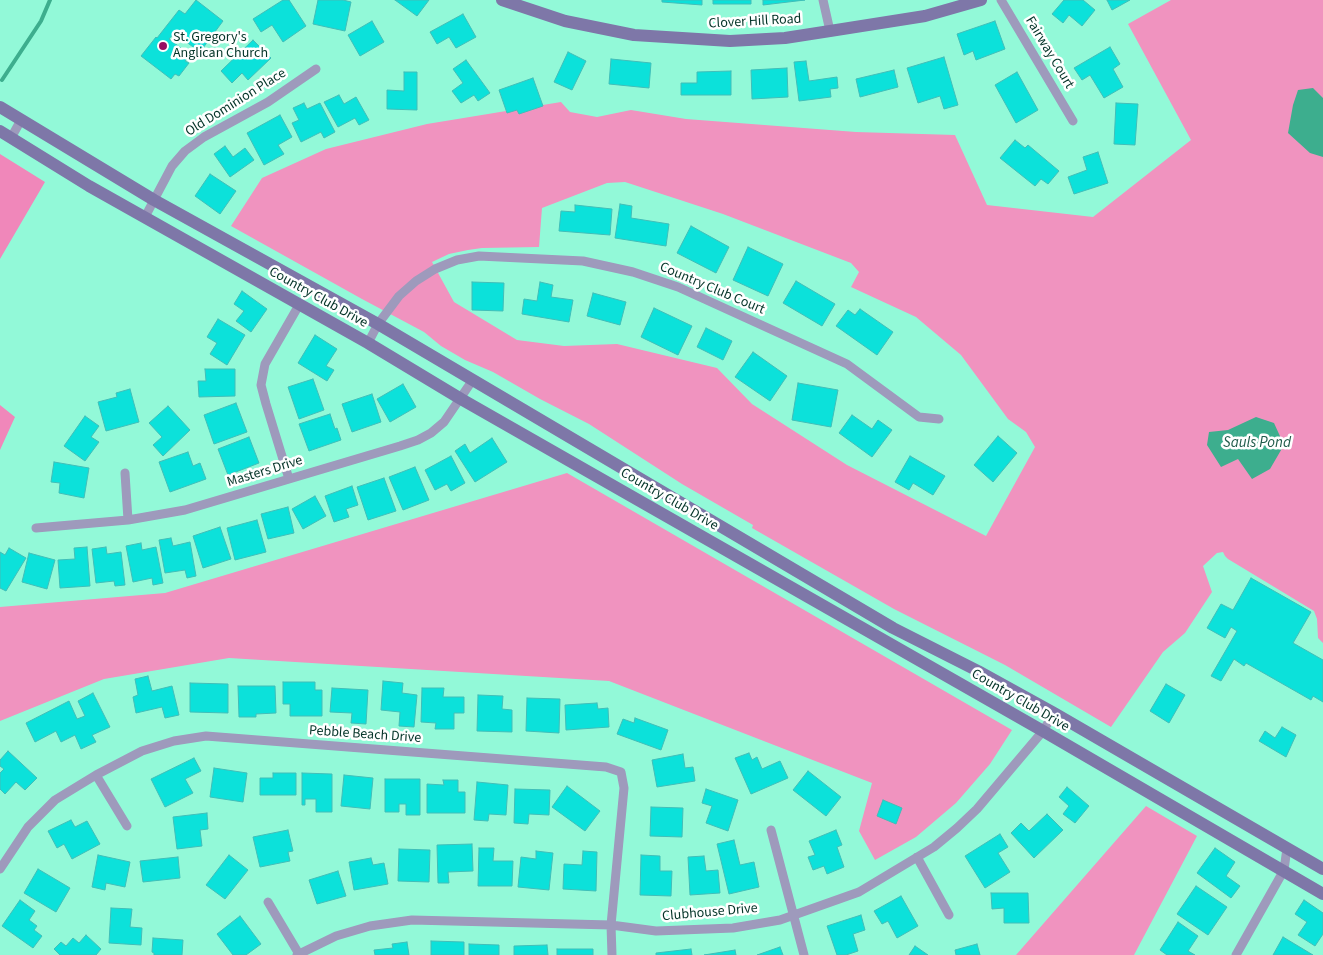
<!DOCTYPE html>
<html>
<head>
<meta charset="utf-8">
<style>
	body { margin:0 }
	canvas { display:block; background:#92f9d8 }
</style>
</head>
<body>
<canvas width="1323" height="955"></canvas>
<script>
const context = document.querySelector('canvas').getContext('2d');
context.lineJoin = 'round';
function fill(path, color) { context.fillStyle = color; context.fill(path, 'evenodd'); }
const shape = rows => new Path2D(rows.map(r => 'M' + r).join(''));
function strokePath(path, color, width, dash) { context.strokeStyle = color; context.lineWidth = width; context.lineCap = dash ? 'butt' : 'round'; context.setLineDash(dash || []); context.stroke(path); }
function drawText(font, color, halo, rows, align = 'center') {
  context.font = font + ' "Source Sans 3",sans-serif'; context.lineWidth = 5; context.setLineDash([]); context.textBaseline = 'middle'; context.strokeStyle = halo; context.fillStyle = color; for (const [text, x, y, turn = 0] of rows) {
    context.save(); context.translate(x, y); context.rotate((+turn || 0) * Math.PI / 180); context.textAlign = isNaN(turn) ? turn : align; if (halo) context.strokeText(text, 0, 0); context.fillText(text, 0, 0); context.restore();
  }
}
const green = shape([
	[1171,0,1323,0,1323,643,1318,638,1317,619,1314,611,1228,559,1225,556,1223,552,1217,553,1203,566,1212,592,1185,633,1163,652,1111,727,1005,665,894,609,752,528,753,525,682,484,589,424,540,399,493,372,465,360,441,346,424,332,362,299,231,226,262,178,326,149,427,124,561,102,570,112,597,117,631,110,686,119,856,132,955,135,987,205,1093,217,1191,140,1128,24],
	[625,182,723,214,851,263,859,272,851,287,916,317,961,355,1008,419,1026,432,1035,447,986,536,847,465,752,404,717,368,617,344,564,346,517,340,454,302,432,262,449,254,468,250,482,248,539,247,542,208,607,183],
	[567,473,1012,730,990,764,956,803,916,837,875,860,859,831,872,783,609,681,229,658,104,679,0,721,0,607,165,593],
	[1146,806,1197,836,1134,955,1016,955]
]);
const forest = shape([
	[0,154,45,182,0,259],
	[0,405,15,417,0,450]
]);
const water = shape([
	[1313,88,1323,98,1323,157,1310,153,1288,133,1293,105,1298,90],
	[1256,417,1274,423,1284,445,1270,469,1252,479,1238,459,1221,467,1207,445,1209,432,1228,430]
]);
const stream = shape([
	[2,80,41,21,50,0]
]);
const building = shape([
	[196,0,223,21,200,52,174,33,169,39,190,55,185,61,189,63,179,76,175,74,171,79,141,56,156,37,157,38,179,10,185,14,196,0],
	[283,0,289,0,306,26,283,42,272,25,261,32,253,19,283,0],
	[318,0,343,0,351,2,345,31,313,24,318,0],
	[395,0,429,0,417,16,395,0],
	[662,0,702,0,702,5,662,2,662,0],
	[713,0,751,0,751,4,713,4,713,0],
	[763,0,805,0,763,5,763,0],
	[1064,0,1083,0,1095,10,1082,26,1069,15,1063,23,1052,14,1064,0],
	[1107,0,1130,0,1112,10,1107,0],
	[463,14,476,37,456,48,449,37,437,44,430,32,463,14],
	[372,21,384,42,360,56,348,35,372,21],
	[995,21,1005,49,976,60,973,51,964,55,957,34,995,21],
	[253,40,271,58,248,80,242,73,232,83,221,71,253,40],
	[1110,47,1120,64,1113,69,1123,87,1104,98,1090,75,1082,80,1074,68,1110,47],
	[568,52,586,61,572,90,554,82,568,52],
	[944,57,958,105,944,109,940,96,918,103,907,68,944,57],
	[611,59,651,63,649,88,609,84,611,59],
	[466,60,490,93,478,101,474,95,461,103,452,91,463,83,453,69,466,60],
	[806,61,809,81,837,77,838,88,830,89,831,97,799,101,794,62,806,61],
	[787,68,788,97,752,99,751,70,787,68],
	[894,70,898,87,860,97,856,79,894,70],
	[731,71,731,95,681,95,681,83,697,83,697,72,731,71],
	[404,72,417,72,417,110,387,109,387,90,404,91,404,72],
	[1017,72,1038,110,1016,123,995,85,1017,72],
	[533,78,543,106,519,114,517,110,507,113,499,90,533,78],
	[339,95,344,104,356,97,369,120,359,125,355,118,338,127,324,102,339,95],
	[304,103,307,109,320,103,335,132,324,138,321,132,301,142,292,123,299,120,293,108,304,103],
	[1116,103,1138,104,1135,145,1114,144,1116,103],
	[280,115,292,137,278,145,284,154,264,165,247,133,280,115],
	[1015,140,1025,148,1028,145,1059,171,1048,184,1041,179,1035,186,1000,158,1015,140],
	[225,146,233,157,245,148,254,160,230,177,214,154,225,146],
	[1098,152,1108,183,1074,194,1068,177,1087,170,1083,157,1098,152],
	[210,174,236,191,220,214,195,196,210,174],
	[620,204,632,206,631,218,669,224,666,246,615,238,620,204],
	[575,205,612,209,610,235,559,231,561,211,575,212,575,205],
	[691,226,729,247,716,273,677,253,691,226],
	[748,247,783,264,768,296,733,280,748,247],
	[796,281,835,304,822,326,783,303,796,281],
	[472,282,504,283,503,311,472,310,472,282],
	[540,282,553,285,551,297,573,300,569,322,522,314,524,299,537,301,540,282],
	[242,291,267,309,251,332,236,321,244,311,234,304,242,291],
	[593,293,626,302,620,325,587,316,593,293],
	[654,308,692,326,678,355,641,337,654,308],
	[860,309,893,332,877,355,836,326,848,310,855,315,860,309],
	[218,319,245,335,227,365,210,354,217,343,207,337,218,319],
	[706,328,732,341,723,360,697,347,706,328],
	[315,335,337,349,326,366,334,370,327,381,298,363,315,335],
	[753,352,787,376,770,401,735,377,753,352],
	[205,369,235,369,235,396,199,397,198,381,206,381,205,369],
	[313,379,324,410,299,419,288,387,313,379],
	[798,383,838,390,831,427,792,420,798,383],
	[403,384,416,407,390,422,377,399,403,384],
	[130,389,139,422,106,431,98,402,117,397,116,393,130,389],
	[372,394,381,422,352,432,342,404,372,394],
	[236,403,247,432,214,444,204,415,236,403],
	[168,406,190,430,163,456,153,445,162,437,149,423,168,406],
	[330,414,335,429,337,428,341,440,309,451,299,424,330,414],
	[852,415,872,429,878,420,892,430,872,457,839,433,852,415],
	[85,416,99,426,91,437,99,442,85,461,64,446,85,416],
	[998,436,1017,453,993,482,974,465,998,436],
	[249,437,259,463,228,475,218,449,249,437],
	[492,438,507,462,475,482,455,451,465,444,470,453,492,438],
	[188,452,193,466,200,463,206,479,170,492,159,462,188,452],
	[451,456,465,483,451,491,447,484,435,490,425,470,451,456],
	[910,456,945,476,933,495,913,483,909,490,895,482,910,456],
	[54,462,89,468,84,498,59,493,60,483,51,482,54,462],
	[415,467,429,500,403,510,389,477,415,467],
	[384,478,396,511,368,520,357,487,384,478],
	[352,486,358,505,346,509,349,517,334,522,325,496,352,486],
	[315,496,326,516,303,529,292,509,315,496],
	[288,507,294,533,268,539,261,514,288,507],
	[257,520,266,552,235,560,227,528,257,520],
	[220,527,231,559,203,568,193,536,220,527],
	[171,538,173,546,190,542,196,576,187,578,185,570,165,573,159,540,171,538],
	[141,543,142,550,156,547,163,583,153,585,152,578,133,582,126,546,141,543],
	[87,547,90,586,60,588,58,560,75,559,74,548,87,547],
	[106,547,107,554,121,552,125,585,115,586,114,581,96,583,92,549,106,547],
	[9,548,26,558,6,591,0,588,0,552,5,555,9,548],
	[29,553,55,560,47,589,22,582,29,553],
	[1251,578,1311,612,1293,643,1323,660,1323,702,1313,696,1311,700,1246,663,1244,666,1234,659,1221,681,1211,676,1237,631,1231,627,1225,638,1207,628,1221,604,1233,610,1251,578],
	[148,676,152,691,172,686,179,715,165,718,162,707,136,713,133,697,138,695,135,679,148,676],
	[383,681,403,683,402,693,417,695,414,727,399,726,400,712,381,710,383,681],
	[283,682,315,682,315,690,322,690,322,716,290,716,290,704,283,704,283,682],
	[190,683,228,684,228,713,190,712,190,683],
	[1166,684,1185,695,1169,723,1150,711,1166,684],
	[238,686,275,686,276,713,256,714,256,717,239,717,238,686],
	[332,688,368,690,366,724,351,723,352,713,330,712,332,688],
	[422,688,444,688,443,697,464,697,464,713,454,713,454,729,435,729,436,723,421,722,422,688],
	[93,693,110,727,92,735,96,742,81,749,75,735,61,742,56,731,35,742,26,723,69,701,77,719,85,716,78,701,93,693],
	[478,695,503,696,502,709,512,710,512,732,477,731,478,695],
	[527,698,560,699,559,733,526,731,527,698],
	[597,703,598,709,608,708,609,727,566,730,565,705,597,703],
	[635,718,668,730,661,750,617,734,623,719,634,723,635,718],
	[1282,727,1296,735,1286,757,1259,741,1265,731,1275,738,1282,727],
	[8,751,37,778,25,790,16,782,5,794,0,789,0,773,4,769,0,766,0,760,8,751],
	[749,753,752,760,757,757,762,769,780,761,788,778,751,794,735,758,749,753],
	[683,754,685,768,693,767,695,781,657,787,652,760,683,754],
	[194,758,201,771,185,779,193,793,165,807,151,779,194,758],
	[214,768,247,773,243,802,210,797,214,768],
	[808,771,841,797,826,816,793,790,808,771],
	[273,773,296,773,296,795,260,795,260,778,273,778,273,773],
	[302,773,332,774,332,812,316,812,316,799,305,799,305,805,302,805,302,773],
	[344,775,373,778,370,809,341,806,344,775],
	[385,779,420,779,420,815,406,815,406,804,399,804,399,812,385,812,385,779],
	[443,780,458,780,458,792,465,792,465,813,427,813,427,784,444,785,443,780],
	[477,782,508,785,506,815,489,814,488,821,474,820,477,782],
	[567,786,600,811,585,831,552,807,567,786],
	[1067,787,1089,806,1075,823,1063,814,1069,806,1059,797,1067,787],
	[515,789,550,790,549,815,529,814,528,824,514,823,515,789],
	[706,789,738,800,728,831,706,823,712,806,702,803,706,789],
	[883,800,902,808,896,824,877,816,883,800],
	[651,807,683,808,682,837,650,836,651,807],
	[207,813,208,829,200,830,202,846,177,849,173,817,207,813],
	[1047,814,1063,830,1034,858,1011,833,1021,823,1029,831,1047,814],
	[71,820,75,827,87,821,100,844,72,859,64,844,57,848,48,831,71,820],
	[288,830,293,851,288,852,290,861,260,867,253,837,288,830],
	[836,830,842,845,837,847,844,867,827,874,824,866,813,870,808,857,815,855,809,841,836,830],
	[1000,834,1008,847,998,853,1010,872,985,888,965,856,1000,834],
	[734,840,740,865,754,862,759,887,729,894,717,844,734,840],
	[472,844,473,871,448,872,449,883,438,883,437,845,472,844],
	[479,848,494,848,493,861,513,861,512,886,478,886,479,848],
	[1215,848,1235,862,1226,876,1240,886,1231,898,1197,873,1215,848],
	[399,849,430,850,429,882,398,881,399,849],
	[536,851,553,853,549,890,518,887,521,857,536,859,536,851],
	[583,851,597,852,596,891,563,889,564,864,582,865,583,851],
	[98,855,130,862,125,887,106,883,105,890,92,887,98,855],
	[229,855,248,870,225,899,206,885,229,855],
	[641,855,660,856,660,871,672,871,671,896,640,895,641,855],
	[704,856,706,871,718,870,720,893,690,895,688,857,704,856],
	[178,857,180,878,143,882,140,861,178,857],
	[371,858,373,865,384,863,388,884,354,890,349,862,371,858],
	[38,869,70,888,56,912,24,893,38,869],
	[338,871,346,896,317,904,309,880,338,871],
	[1196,886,1227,907,1208,935,1177,914,1196,886],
	[991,893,1028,893,1029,923,1004,923,1004,908,992,909,991,893],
	[901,896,918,926,897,938,888,921,882,924,874,911,901,896],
	[20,900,35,911,29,920,37,926,34,930,42,936,33,948,2,926,20,900],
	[1304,900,1323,913,1323,934,1315,946,1298,935,1307,922,1295,914,1304,900],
	[111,908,132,909,130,927,142,928,141,945,109,943,111,908],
	[861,915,865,930,853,934,858,951,846,955,837,955,827,926,861,915],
	[240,916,261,944,246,955,233,955,217,934,240,916],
	[1178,922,1198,936,1188,951,1195,955,1167,955,1160,950,1178,922],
	[86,935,101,949,96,955,60,955,54,949,61,942,66,946,73,938,79,943,86,935],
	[1283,937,1313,955,1273,955,1283,937],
	[153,938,183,940,182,955,154,955,154,953,152,952,153,938],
	[431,941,464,942,464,955,431,955,431,941],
	[407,942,409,955,375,955,374,950,393,948,392,944,407,942],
	[469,944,499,945,499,955,469,955,469,944],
	[977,944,980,955,956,955,955,950,977,944],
	[547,945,548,955,514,955,514,946,547,945],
	[915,946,928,955,909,955,915,946],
	[780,947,783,955,757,955,780,947],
	[557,949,593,949,593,955,557,955,557,949],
	[691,949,692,955,656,955,656,953,691,949],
	[735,950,736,955,704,955,735,950]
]);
const street = shape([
	[823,0,830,31],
	[1001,0,1073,121],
	[11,138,21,120],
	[145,217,172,166,185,151,204,137,268,102,316,69],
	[368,343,378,324,399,296,416,281,435,269,457,260,479,256,583,261,633,272,678,287,847,364,919,417,939,419],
	[125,473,128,520],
	[289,479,266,404,261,385,265,364,299,305],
	[36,528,128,520,185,510,400,446,418,440,431,433,444,422,472,381],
	[96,775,127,826],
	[771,830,804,955],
	[917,857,949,915],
	[0,869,28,827,55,800,96,775,142,751,174,741,206,736,606,767,621,772,624,788,611,925,612,955],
	[268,902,299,954],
	[297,955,336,936,370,926,412,920,611,925,656,931,733,928,780,920,859,892,934,847,957,828,977,809,1043,731,1054,713],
	[1236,955,1284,870,1287,848]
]);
const secondary = shape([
	[502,0,565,21,634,35,730,41,785,38,830,31,925,16,981,0],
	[0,107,154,200,378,324,893,628,978,671,1054,713,1323,869],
	[0,131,89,186,368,343,461,399,1043,731,1323,894]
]);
const markers = [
	[163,46,5,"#980e63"]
];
const streetNames = [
	["Clover Hill Road",755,22,-3],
	["Fairway Court",1049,53,59],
	["Old Dominion Place",236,103,-32],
	["Country Club Court",712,289,23],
	["Country Club Drive",318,298,29],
	["Masters Drive",265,472,-17],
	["Country Club Drive",669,500,30],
	["Country Club Drive",1020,701,30],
	["Pebble Beach Drive",365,735,4],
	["Clubhouse Drive",710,913,-5]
];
const poiNames = [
	["St. Gregory's",173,38],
	["Anglican Church",173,54]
];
const waterNames = [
	["Sauls Pond",1257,444]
];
fill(green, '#f093bf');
fill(forest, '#f087ba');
fill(water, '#3dae8e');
strokePath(stream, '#3dae8e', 4);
fill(building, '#0ce1da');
strokePath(building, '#41beb8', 1);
strokePath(street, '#9e9abc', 9);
strokePath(secondary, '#7e77a8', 12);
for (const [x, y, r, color] of markers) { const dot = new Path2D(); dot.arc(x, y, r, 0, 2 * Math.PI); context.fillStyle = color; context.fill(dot); strokePath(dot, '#fff', 2); }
drawText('14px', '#043428', '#fff', streetNames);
drawText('14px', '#043428', '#fff', poiNames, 'left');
drawText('italic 15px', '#215c4b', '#fff', waterNames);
</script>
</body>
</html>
